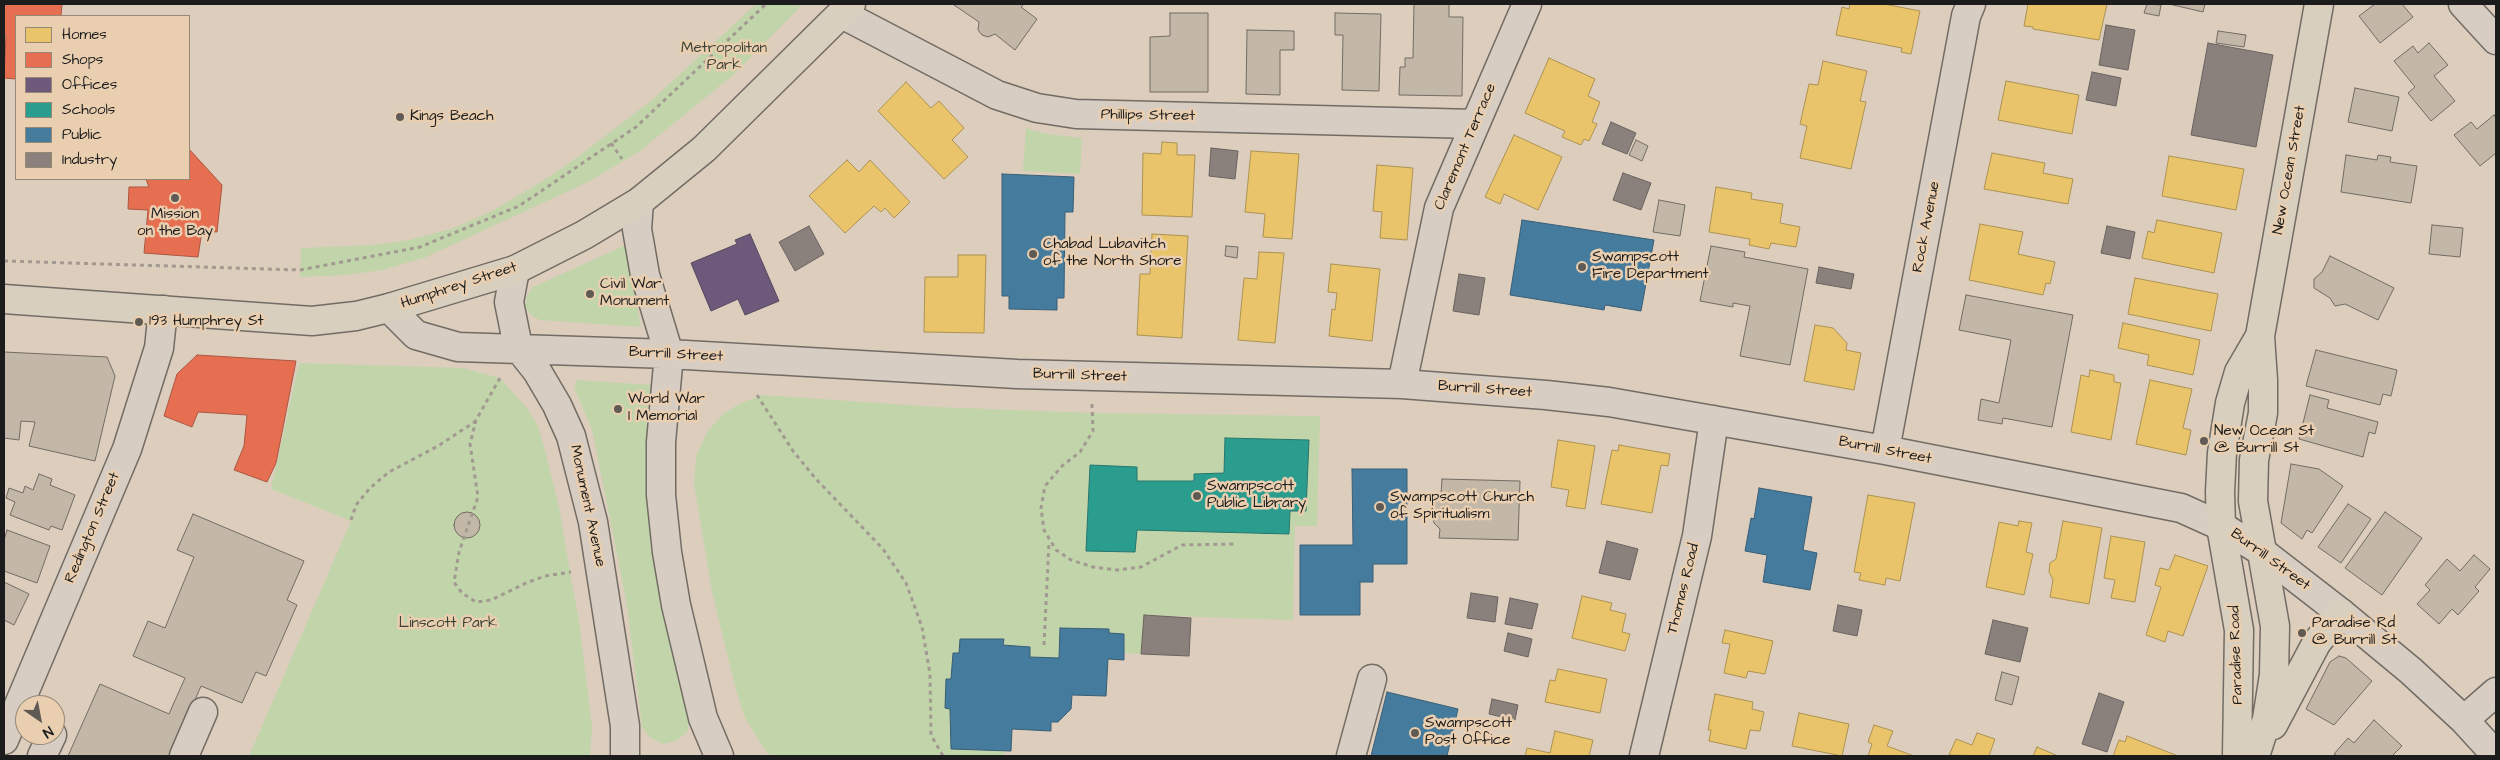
<!DOCTYPE html>
<html>
<head>
<meta charset="utf-8">
<style>
	body { margin:0 }
	#map { position:relative; width:2500px; height:760px; overflow:hidden; background:#dccdbd; font-family:"Architects Daughter",sans-serif }
	canvas { display:block }
	.frame { position:absolute; inset:0; border:5px solid #1c1c1c; pointer-events:none }
	.legend { position:absolute; left:15px; top:15px; width:175px; height:165px; box-sizing:border-box; background:#e9ceb0; border:1px solid #978775; margin:0; padding:6px 9px; list-style:none; font-size:15px; color:#1c1c1c }
	.legend li { display:flex; align-items:center; gap:10px; height:25px }
	.legend b { width:25px; border:1px solid #978775 }
	.north { position:absolute; left:15px; top:695px; width:50px; height:50px; box-sizing:border-box; background:#e9ceb0; border:1px solid #978775; border-radius:50%; rotate:147deg; font-size:14px; font-weight:700; line-height:20px; text-align:center; color:#1c1c1c }
	.north::after { content:''; display:block; margin:auto; width:18px; height:22px; background:#5f5a54; clip-path:polygon(50% 0,100% 100%,50% 72%,0 100%) }
</style>
</head>
<body>
<div id="map">
<canvas width="2500" height="760"></canvas>
<div class="frame"></div>
<ul class="legend">
<li><b style="height:14px;background:#e9c46a"></b>Homes</li>
<li><b style="height:14px;background:#e76f51"></b>Shops</li>
<li><b style="height:14px;background:#6d597a"></b>Offices</li>
<li><b style="height:14px;background:#2a9d8f"></b>Schools</li>
<li><b style="height:14px;background:#457b9d"></b>Public</li>
<li><b style="height:14px;background:#8a817c"></b>Industry</li>
</ul>
<div class="north">N</div>
</div>
<script>
const context = document.querySelector('canvas').getContext('2d');
context.lineJoin = 'round';
function fill(path, color) { context.fillStyle = color; context.fill(path, 'evenodd'); }
const shape = rows => new Path2D(rows.map(r => 'M' + r).join(''));
function strokePath(path, color, width, dash) { context.strokeStyle = color; context.lineWidth = width; context.lineCap = dash ? 'butt' : 'round'; context.setLineDash(dash || []); context.stroke(path); }
function drawText(font, color, halo, rows, align = 'center') {
  context.font = font + ' "Architects Daughter",sans-serif'; context.lineWidth = 5; context.setLineDash([]); context.textBaseline = 'middle'; context.strokeStyle = halo; context.fillStyle = color; for (const [text, x, y, turn = 0] of rows) {
    context.save(); context.translate(x, y); context.rotate((+turn || 0) * Math.PI / 180); context.textAlign = isNaN(turn) ? turn : align; if (halo) context.strokeText(text, 0, 0); context.fillText(text, 0, 0); context.restore();
  }
}
const green = shape([
	[756,4,803,4,733,75,640,151,588,182,426,257,383,270,346,275,300,277,301,248,373,245,409,240,451,229,490,212,541,182,579,156,652,100],
	[1026,128,1047,134,1082,138,1080,174,1023,171],
	[626,245,641,327,540,320,532,316,525,307,527,295,533,287],
	[299,363,463,368,500,378,527,408,538,426,544,447,559,507,570,572,579,621,592,727,590,756,249,756,351,521,271,489],
	[577,380,652,385,655,389,647,479,648,500,690,721,687,732,676,741,663,744,650,737,642,728,627,606,612,528,592,430,574,387],
	[763,395,937,407,1093,413,1320,416,1317,526,1295,526,1293,620,1144,615,1141,654,1124,653,1124,660,1108,660,1106,696,1072,695,1071,709,1058,722,1051,722,1051,731,1012,729,1011,751,1005,750,1004,756,771,756,765,750,744,716,735,686,712,592,694,483,696,456,707,432,723,414,741,403]
]);
const homes = shape([
	[1850,4,1884,4,1920,11,1911,54,1901,52,1902,48,1836,35,1842,7,1849,9,1850,4],
	[2028,4,2107,4,2099,40,2033,29,2033,27,2024,26,2028,4],
	[1549,58,1595,79,1588,96,1600,102,1592,122,1597,124,1589,141,1584,139,1581,145,1562,137,1565,131,1525,113,1549,58],
	[1823,61,1867,71,1860,101,1866,102,1851,169,1800,158,1807,126,1800,124,1809,84,1818,85,1823,61],
	[2006,81,2079,95,2072,134,1998,120,2006,81],
	[906,82,931,108,939,101,964,128,952,140,968,157,944,179,878,111,906,82],
	[1514,135,1562,157,1538,210,1504,194,1500,204,1485,197,1514,135],
	[1162,142,1177,143,1177,155,1195,155,1192,217,1142,215,1143,153,1161,154,1162,142],
	[1251,151,1299,154,1292,239,1263,237,1265,214,1245,212,1251,151],
	[1992,153,2045,163,2043,173,2073,179,2068,204,1984,189,1992,153],
	[2169,156,2244,169,2236,210,2162,196,2169,156],
	[847,160,859,172,870,160,910,202,894,218,885,208,881,212,874,206,845,233,809,196,847,160],
	[1377,165,1413,168,1407,240,1380,238,1382,212,1373,211,1377,165],
	[1716,187,1752,193,1751,199,1783,204,1780,223,1800,227,1796,247,1771,243,1769,249,1749,245,1750,239,1709,232,1716,187],
	[2157,220,2222,233,2214,273,2142,258,2148,231,2154,233,2157,220],
	[1980,224,2023,232,2018,254,2055,262,2050,284,2046,283,2043,295,1969,280,1980,224],
	[1152,234,1188,236,1182,338,1137,335,1140,274,1150,274,1152,234],
	[1259,252,1284,253,1275,343,1238,340,1244,278,1257,279,1259,252],
	[958,255,986,255,984,333,924,332,925,277,958,277,958,255],
	[1331,264,1380,269,1372,341,1329,336,1332,309,1335,310,1337,293,1328,292,1331,264],
	[2135,278,2218,294,2211,331,2128,314,2135,278],
	[2123,323,2200,340,2193,375,2147,365,2149,355,2118,348,2123,323],
	[1815,325,1833,328,1847,343,1846,350,1861,353,1854,390,1804,381,1815,325],
	[2090,370,2114,375,2114,382,2121,383,2111,440,2071,432,2081,375,2089,377,2090,370],
	[2150,380,2192,389,2183,428,2191,430,2186,455,2136,444,2150,380],
	[1558,440,1595,446,1585,509,1566,506,1569,490,1551,487,1558,440],
	[1619,445,1670,454,1668,466,1661,465,1652,513,1601,504,1612,450,1618,451,1619,445],
	[1868,495,1915,503,1900,581,1886,578,1885,585,1859,580,1861,573,1854,572,1868,495],
	[2019,521,2032,523,2026,552,2033,554,2024,595,1986,587,1999,522,2018,526,2019,521],
	[2063,521,2102,528,2089,604,2050,597,2053,580,2049,572,2050,563,2056,559,2063,521],
	[2111,536,2145,542,2135,602,2111,598,2115,580,2104,578,2111,536],
	[2175,555,2208,566,2183,636,2168,631,2165,642,2146,635,2161,587,2155,585,2160,568,2169,570,2175,555],
	[1582,596,1612,603,1610,610,1626,614,1622,632,1630,634,1625,651,1572,638,1582,596],
	[1725,630,1773,641,1765,674,1748,671,1746,678,1724,673,1730,644,1722,643,1725,630],
	[1558,669,1607,679,1600,713,1545,702,1550,680,1555,681,1558,669],
	[1715,694,1753,702,1752,709,1764,712,1760,731,1750,730,1746,749,1709,741,1711,730,1708,730,1715,694],
	[1799,713,1849,724,1842,756,1792,746,1799,713],
	[1874,725,1893,731,1887,746,1914,756,1868,756,1872,744,1868,742,1874,725],
	[1555,731,1593,740,1589,756,1525,756,1527,748,1550,753,1555,731],
	[1977,733,1995,739,1989,756,1949,755,1956,739,1972,745,1977,733],
	[2127,736,2178,756,2113,756,2119,740,2125,742,2127,736],
	[2037,747,2058,756,2033,756,2037,747]
]);
const shops = shape([
	[4,4,62,4,61,16,16,16,16,79,4,78,6,35,4,34,4,4],
	[189,149,222,185,217,232,202,231,198,257,144,253,148,210,128,209,129,187,149,187,146,179,189,179,189,149],
	[197,355,296,361,276,463,267,482,234,470,244,446,247,415,198,412,192,427,164,416,177,374,197,355]
]);
const offices = shape([
	[750,234,779,301,745,315,738,299,711,311,691,263,737,244,735,240,750,234]
]);
const schools = shape([
	[1225,438,1309,440,1306,511,1290,511,1289,534,1137,530,1135,552,1086,551,1090,465,1137,467,1137,481,1194,481,1194,474,1224,473,1225,438]
]);
const public = shape([
	[1002,174,1074,177,1073,212,1065,212,1064,298,1057,298,1057,310,1009,309,1009,296,1002,296,1002,174],
	[1522,220,1654,240,1641,311,1605,305,1604,310,1510,295,1522,220],
	[1352,469,1407,469,1407,564,1373,564,1373,582,1360,582,1360,615,1300,615,1300,545,1353,545,1352,469],
	[1759,488,1812,497,1803,550,1817,553,1810,590,1763,582,1767,555,1745,551,1751,518,1754,519,1759,488],
	[1060,628,1109,629,1109,633,1124,634,1124,660,1108,659,1106,696,1072,695,1071,709,1058,722,1051,722,1051,731,1012,729,1011,751,951,749,950,709,945,708,946,679,951,679,953,653,959,653,960,639,1004,639,1003,645,1030,647,1030,657,1059,658,1060,628],
	[1387,692,1458,709,1447,756,1371,756,1387,692]
]);
const industry = shape([
	[2106,25,2135,30,2128,70,2099,65,2106,25],
	[2208,43,2273,55,2256,147,2191,135,2208,43],
	[2092,72,2121,78,2116,106,2086,100,2092,72],
	[1611,122,1636,133,1627,154,1602,144,1611,122],
	[1211,148,1238,151,1235,179,1209,176,1211,148],
	[1623,173,1651,183,1641,210,1613,200,1623,173],
	[809,226,824,254,795,271,779,242,809,226],
	[2107,226,2135,232,2130,259,2101,253,2107,226],
	[1819,267,1854,274,1851,289,1816,283,1819,267],
	[1459,274,1485,278,1479,315,1453,311,1459,274],
	[1607,541,1638,549,1630,580,1599,573,1607,541],
	[1471,593,1498,597,1495,622,1467,618,1471,593],
	[1510,598,1538,604,1532,629,1505,624,1510,598],
	[1838,605,1862,610,1857,636,1833,631,1838,605],
	[1144,615,1191,618,1189,656,1141,654,1144,615],
	[1993,620,2028,628,2020,662,1985,654,1993,620],
	[1508,633,1532,639,1528,657,1504,651,1508,633],
	[2099,693,2124,702,2107,752,2082,744,2099,693],
	[1492,699,1518,705,1515,720,1489,714,1492,699]
]);
const building = shape([
	[955,4,1024,4,1021,7,1037,19,1015,50,995,34,988,37,982,35,978,30,979,22,954,5,955,4],
	[1414,4,1449,4,1449,17,1463,17,1462,96,1399,95,1400,67,1405,67,1405,58,1413,58,1414,4],
	[2147,4,2161,5,2159,16,2144,13,2147,4],
	[2169,4,2205,4,2203,12,2169,4],
	[2375,4,2402,4,2413,17,2380,43,2359,16,2375,4],
	[1170,13,1208,13,1208,92,1150,92,1150,37,1170,36,1170,13],
	[1335,13,1381,14,1379,91,1342,90,1343,35,1335,35,1335,13],
	[1247,30,1294,31,1294,50,1280,50,1280,95,1246,94,1247,30],
	[2218,31,2246,35,2244,47,2216,43,2218,31],
	[2429,43,2448,65,2434,76,2455,101,2431,121,2408,93,2415,87,2394,61,2413,46,2418,53,2429,43],
	[2355,88,2399,97,2392,131,2348,122,2355,88],
	[2494,115,2496,118,2496,153,2480,166,2454,135,2471,122,2477,129,2494,115],
	[1636,140,1648,146,1642,161,1629,155,1636,140],
	[2346,155,2377,160,2378,155,2391,157,2390,162,2417,166,2411,203,2341,192,2346,155],
	[1659,200,1685,205,1680,236,1653,232,1659,200],
	[2432,225,2463,228,2460,257,2429,254,2432,225],
	[1226,246,1238,247,1237,258,1225,256,1226,246],
	[1711,246,1745,252,1744,257,1808,269,1790,365,1740,356,1750,306,1733,303,1733,307,1700,301,1711,246],
	[2330,256,2394,288,2378,320,2345,304,2335,306,2330,298,2314,288,2314,279,2322,272,2330,256],
	[1966,295,2073,315,2052,427,2003,418,2002,424,1978,420,1981,399,1999,403,2011,340,1959,330,1966,295],
	[2316,350,2397,370,2391,396,2383,394,2380,405,2306,386,2316,350],
	[4,352,107,357,115,376,95,461,29,446,35,422,21,421,19,440,4,438,4,352],
	[2310,395,2329,400,2327,408,2378,422,2375,434,2369,432,2363,457,2299,439,2310,395],
	[2291,464,2319,469,2343,486,2312,533,2307,530,2302,539,2281,523,2291,464],
	[39,474,52,479,50,485,75,495,62,530,51,526,49,530,10,515,15,502,6,498,9,488,23,493,25,486,33,490,39,474],
	[1442,479,1520,481,1518,540,1439,538,1440,529,1434,523,1431,508,1441,494,1442,479],
	[2348,504,2371,519,2341,563,2318,547,2348,504],
	'454 525a13 13 0 1 1 26 0a13 13 0 1 1-26 0Z',
	[2385,512,2422,538,2382,595,2345,568,2385,512],
	[193,514,304,561,287,600,297,605,266,676,256,672,242,703,201,686,171,756,68,756,100,684,169,714,185,678,133,656,148,621,165,628,194,557,177,550,193,514],
	[7,530,50,546,37,583,4,571,4,540,7,530],
	[2474,555,2490,569,2475,587,2479,591,2458,615,2452,609,2439,624,2417,604,2430,590,2425,585,2447,559,2460,571,2474,555],
	[4,582,29,594,14,625,4,620,4,582],
	[2339,656,2346,658,2372,681,2334,725,2306,709,2330,662,2339,656],
	[2002,672,2019,677,2012,705,1995,700,2002,672],
	[2374,720,2402,746,2392,756,2338,756,2334,754,2348,738,2354,743,2374,720]
]);
const path = shape([
	[611,143,622,159],
	[4,261,300,270,420,247,519,206,636,127,766,4],
	[500,378,476,420,470,444,478,497,459,552,454,582,462,593,476,602,491,600,526,583,545,576,571,572],
	[757,395,793,451,816,479,883,549,906,583,922,627,930,674,931,735,943,756],
	[1092,404,1093,431,1080,452,1062,466,1045,486,1041,508,1044,530,1056,550,1071,560,1093,567,1117,570,1141,567,1182,545,1234,544],
	[351,520,356,505,370,488,389,472,438,446,476,421],
	[1044,645,1049,542]
]);
const minor = shape([
	[2463,4,2496,40],
	[842,14,997,95,1037,108,1076,114,1475,124],
	[639,202,637,229,645,275,669,354,661,442,661,495,667,552,676,605,703,718,719,756],
	[515,270,509,302,518,347,537,371,557,405,571,436,593,522,625,726,625,756],
	[389,308,416,335,458,347,669,354,1017,374,1402,384,1546,395,1609,402,1885,450,2181,508,2221,526,2261,551,2341,613,2411,671,2464,720,2496,755],
	[1402,384,1439,208,1527,4],
	[1885,450,1966,16,1971,4],
	[2464,720,2496,692],
	[4,740,127,449,159,348,163,310],
	[42,756,52,735],
	[184,756,203,712],
	[1351,756,1372,679],
	[1644,756,1697,536,1714,420]
]);
const major = shape([
	[4,299,312,321,356,316,389,308,515,270,584,235,639,202,704,149,851,4]
]);
const highway = shape([
	[2273,725,2317,642,2341,613],
	[2237,756,2239,630,2221,526,2220,492,2222,453,2230,403,2239,372,2260,336],
	[2255,756,2267,719,2274,675,2275,626,2253,501,2254,460,2263,413,2263,380,2260,336,2319,4]
]);
const markers = [
	[400,117,5,"#5f5a54"],
	[175,198,5,"#5f5a54"],
	[1033,254,5,"#5f5a54"],
	[1582,267,5,"#5f5a54"],
	[590,294,5,"#5f5a54"],
	[139,322,5,"#5f5a54"],
	[618,409,5,"#5f5a54"],
	[2204,441,5,"#5f5a54"],
	[1197,496,5,"#5f5a54"],
	[1380,507,5,"#5f5a54"],
	[2302,633,5,"#5f5a54"],
	[1415,733,5,"#5f5a54"]
];
const parkNames = [
	["Metropolitan",724,49],
	["Park",724,66],
	["Linscott Park",448,624]
];
const streetNames = [
	["Phillips Street",1148,116,1],
	["Claremont Terrace",1466,147,-67],
	["New Ocean Street",2290,170,-80],
	["Rock Avenue",1927,227,-79],
	["Humphrey Street",459,286,-18],
	["Burrill Street",676,355,3],
	["Burrill Street",1080,376,2],
	["Burrill Street",1485,390,4],
	["Burrill Street",1885,451,11],
	["Monument Avenue",587,506,78],
	["Redington Street",93,528,-67],
	["Burrill Street",2270,560,36],
	["Thomas Road",1684,589,-76],
	["Paradise Road",2237,655,-92]
];
const poiNames = [
	["Kings Beach",410,117],
	["Mission",175,215,"center"],
	["on the Bay",175,232,"center"],
	["Chabad Lubavitch",1043,245],
	["of the North Shore",1043,262],
	["Swampscott",1592,258],
	["Fire Department",1592,275],
	["Civil War",600,285],
	["Monument",600,302],
	["193 Humphrey St",149,322],
	["World War",628,400],
	["I Memorial",628,417],
	["New Ocean St",2214,432],
	["@ Burrill St",2214,449],
	["Swampscott",1207,487],
	["Public Library",1207,504],
	["Swampscott Church",1390,498],
	["of Spiritualism",1390,515],
	["Paradise Rd",2312,624],
	["@ Burrill St",2312,641],
	["Swampscott",1425,724],
	["Post Office",1425,741]
];
fill(green, '#c2d5aa');
fill(homes, '#e9c46a');
strokePath(homes, '#ac9253', 1);
fill(shops, '#e76f51');
strokePath(shops, '#aa5641', 1);
fill(offices, '#6d597a');
strokePath(offices, '#55475e', 1);
fill(schools, '#2a9d8f');
strokePath(schools, '#26766c', 1);
fill(public, '#457b9d');
strokePath(public, '#395e76', 1);
fill(industry, '#8a817c');
strokePath(industry, '#69635f', 1);
fill(building, '#c3b7a8');
strokePath(building, '#726c64', 1);
strokePath(minor, '#726c64', 31);
strokePath(major, '#726c64', 31);
strokePath(highway, '#726c64', 31);
strokePath(path, '#a29a91', 3, [4, 4]);
strokePath(minor, '#d7cdc2', 28);
strokePath(major, '#d9cfbe', 28);
strokePath(highway, '#d9cfbe', 28);
for (const [x, y, r, color] of markers) { const dot = new Path2D(); dot.arc(x, y, r, 0, 2 * Math.PI); context.fillStyle = color; context.fill(dot); strokePath(dot, '#e9ceb0', 2); }
drawText('15px', '#394235', '#e9ceb0', parkNames);
drawText('15px', '#1c1c1c', '#e9ceb0', streetNames);
drawText('15px', '#1c1c1c', '#e9ceb0', poiNames, 'left');
</script>
</body>
</html>
